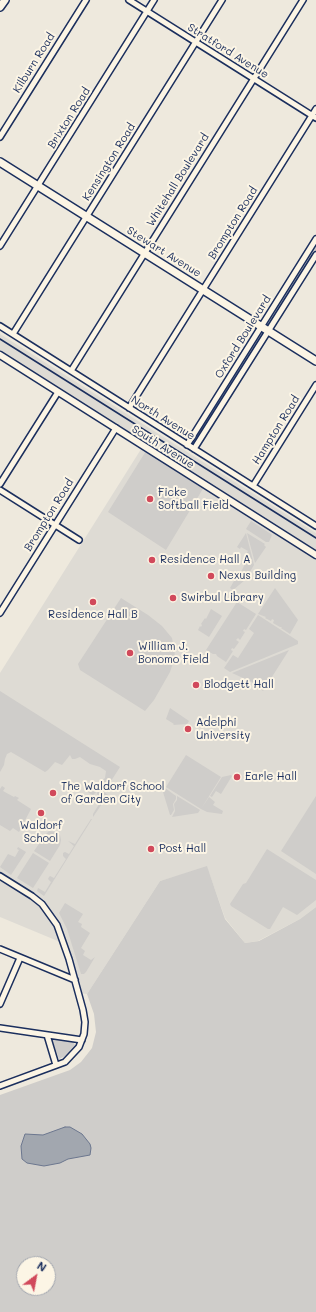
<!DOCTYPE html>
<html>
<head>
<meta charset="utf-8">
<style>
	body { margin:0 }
	#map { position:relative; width:316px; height:1312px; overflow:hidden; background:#eee9dd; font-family:Mali,sans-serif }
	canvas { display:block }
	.north { position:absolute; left:16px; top:1256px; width:40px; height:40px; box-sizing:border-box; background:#fcf5e5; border:1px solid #a2a6af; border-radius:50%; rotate:32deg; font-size:11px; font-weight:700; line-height:16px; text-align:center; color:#1b2f5e }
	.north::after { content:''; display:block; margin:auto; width:14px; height:18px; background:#d1495b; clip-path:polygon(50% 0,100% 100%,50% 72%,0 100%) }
</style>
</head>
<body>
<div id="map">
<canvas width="316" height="1312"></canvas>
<div class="north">N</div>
</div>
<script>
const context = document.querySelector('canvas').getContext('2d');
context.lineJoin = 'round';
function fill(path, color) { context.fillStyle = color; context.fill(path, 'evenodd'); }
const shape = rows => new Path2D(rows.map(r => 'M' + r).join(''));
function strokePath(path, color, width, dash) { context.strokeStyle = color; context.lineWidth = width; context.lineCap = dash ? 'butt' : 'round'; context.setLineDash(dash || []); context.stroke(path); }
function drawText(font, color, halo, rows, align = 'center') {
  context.font = font + ' Mali,sans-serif'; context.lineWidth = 4; context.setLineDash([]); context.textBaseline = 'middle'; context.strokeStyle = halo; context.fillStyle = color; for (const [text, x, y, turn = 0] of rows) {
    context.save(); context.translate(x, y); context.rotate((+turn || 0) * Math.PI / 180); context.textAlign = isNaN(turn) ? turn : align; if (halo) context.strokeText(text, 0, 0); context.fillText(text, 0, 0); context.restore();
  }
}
const built = shape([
	[0,334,316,533,316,907,300,919,258,941,245,943,225,918,207,867,160,881,87,994,79,993,65,944,0,917,0,673,143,446,0,356]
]);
const green = shape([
	[316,241,316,253,194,448,188,445],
	[146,451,204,487,166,550,108,512],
	[251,521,271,534,272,535,269,542,266,542,246,529],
	[246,533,254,565,245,580,233,590,230,588,238,574,240,574,245,564,243,562,242,564,241,563,248,551,241,547,240,549,237,547],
	[247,533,265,544,264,545,266,547,255,563],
	[275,588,298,620,290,634,281,628,282,627,280,627,273,623,274,620,272,619,271,621,265,618,266,617,258,614],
	[121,598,148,615,162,626,172,638,174,648,175,657,170,672,154,700,145,711,80,670,78,664],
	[237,602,256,614,246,630,244,629,243,631,245,632,240,640,238,638,236,640,239,642,234,649,232,648,231,650,233,651,226,662,217,656,216,654,213,654,206,650],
	[211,609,222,616,209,637,198,630,200,626,201,627,202,625,201,624,205,618,206,619],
	[258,615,298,641,298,644,230,672,224,668,233,655,238,658,254,633,249,629],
	[289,650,263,691,252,682,232,673],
	[0,691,120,767,104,792,108,795,93,817,93,814,101,801,97,794,98,790,93,795,89,793,86,789,89,784,98,789,97,787,99,783,105,778,106,771,100,767,90,764,80,757,75,759,72,759,70,755,62,765,55,762,48,770,45,772,11,752,7,754,5,759,4,765,0,772],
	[170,708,189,721,187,724,173,725,174,724,166,719],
	[186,755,221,777,201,809,166,787],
	[231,775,232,776,221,794,216,791,212,797,210,796,222,777],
	[2,786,5,788,3,791,14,797,15,796,19,798,17,800,31,809,19,832,13,828,10,831,0,825,0,789],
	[165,788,176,796,176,799,173,804,174,810,171,815,170,815,163,792],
	[177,796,200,810,198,813,172,817,175,811,174,804,177,800],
	[316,796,316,874,281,851],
	[209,797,215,802,213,805,223,811,222,814,207,812,201,809],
	[91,819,92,819,44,896,37,891,38,888,45,892,51,882,48,879,49,877,50,876,54,878,66,859,63,856,63,853,65,852,69,854,74,846,68,841,75,844],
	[49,831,57,832,60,835,61,840,60,845,50,861,34,851,46,834],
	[18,847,26,852,11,875,0,867,8,854,15,857,19,850,17,849],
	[267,849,316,880,316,900,297,915,283,907,270,929,268,929,231,906,230,904,243,884,246,883,261,892,246,883],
	[33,853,49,863,33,888,17,878],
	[207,866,225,919,245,943,259,941,300,919,316,907,316,1312,0,1312,0,1095,70,1070,81,1062,92,1048,96,1032,94,1014,87,994,160,881],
	[24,1264,48,1264,48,1288,24,1288],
	[65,903,83,914,78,922,82,924,81,927,90,933,81,948,85,951,83,955,91,960,95,957,86,972,84,974,81,974,67,929,59,913],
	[54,1039,73,1042,75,1045,65,1056,59,1059,52,1040]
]);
const water = shape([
	[65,1127,70,1127,82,1134,90,1144,91,1148,90,1155,68,1159,60,1163,44,1166,27,1163,22,1159,21,1146,25,1134,43,1135,65,1127]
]);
const minor = shape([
	[129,0,316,118],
	[0,137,86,0],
	[0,246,154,0],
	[0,326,316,526],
	[13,334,222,0],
	[71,371,303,0],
	[129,408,316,109],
	[187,445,316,239],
	[194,449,316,255],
	[0,484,58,392],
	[253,486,316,385],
	[0,490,79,540],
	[0,613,116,428],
	[0,876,32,896,42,904,57,925,69,959,83,1010,85,1022,84,1034,79,1047,65,1062,0,1086],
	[0,949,75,980],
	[0,1004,20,958],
	[0,1028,82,1040],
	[47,1035,56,1065]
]);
const tertiary = shape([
	[0,355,316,555]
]);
const secondary = shape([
	[0,7,5,0],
	[0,162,316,361]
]);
const rail = shape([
	[0,339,316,538]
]);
const markers = [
	[150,499,4,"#d1495b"],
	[152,560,4,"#d1495b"],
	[211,576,4,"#d1495b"],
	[173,598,4,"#d1495b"],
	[93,602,4,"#d1495b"],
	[130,653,4,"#d1495b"],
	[196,685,4,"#d1495b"],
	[188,729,4,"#d1495b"],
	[237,777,4,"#d1495b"],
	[53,793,4,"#d1495b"],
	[41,813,4,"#d1495b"],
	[151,849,4,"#d1495b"]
];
const streetNames = [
	["Stratford Avenue",228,51,32],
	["Kilburn Road",34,63,-58],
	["Brixton Road",69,118,-58],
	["Kensington Road",109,162,-58],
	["Whitehall Boulevard",178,180,-58],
	["Brompton Road",233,223,-58],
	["Stewart Avenue",164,252,32],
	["Oxford Boulevard",243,337,-58],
	["North Avenue",163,418,32],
	["Hampton Road",276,430,-58],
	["South Avenue",163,447,32],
	["Brompton Road",49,515,-58]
];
const poiNames = [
	["Ficke",158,493],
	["Softball Field",158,506],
	["Residence Hall A",160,560],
	["Nexus Building",219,576],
	["Swirbul Library",181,598],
	["Residence Hall B",93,615,"center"],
	["William J.",138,647],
	["Bonomo Field",138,660],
	["Blodgett Hall",204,685],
	["Adelphi",196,723],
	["University",196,736],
	["Earle Hall",245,777],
	["The Waldorf School",61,787],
	["of Garden City",61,800],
	["Waldorf",41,826,"center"],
	["School",41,839,"center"],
	["Post Hall",159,849]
];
fill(built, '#dedbd4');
fill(green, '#cfcdca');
fill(water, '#a2a7af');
strokePath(water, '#6c778f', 1);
strokePath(minor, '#1b2f5e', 8);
strokePath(tertiary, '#1b2f5e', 9);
strokePath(secondary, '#1b2f5e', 10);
strokePath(minor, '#fcf5e5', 5);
strokePath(tertiary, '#fcf5e5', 6);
strokePath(secondary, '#fcf5e5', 7);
strokePath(rail, '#1b2f5e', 1.5);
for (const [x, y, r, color] of markers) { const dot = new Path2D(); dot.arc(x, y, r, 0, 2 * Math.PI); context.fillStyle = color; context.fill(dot); strokePath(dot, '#fcf5e5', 1.5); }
drawText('11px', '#1b2f5e', '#fcf5e5', streetNames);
drawText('11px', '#1b2f5e', '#fcf5e5', poiNames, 'left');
</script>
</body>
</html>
